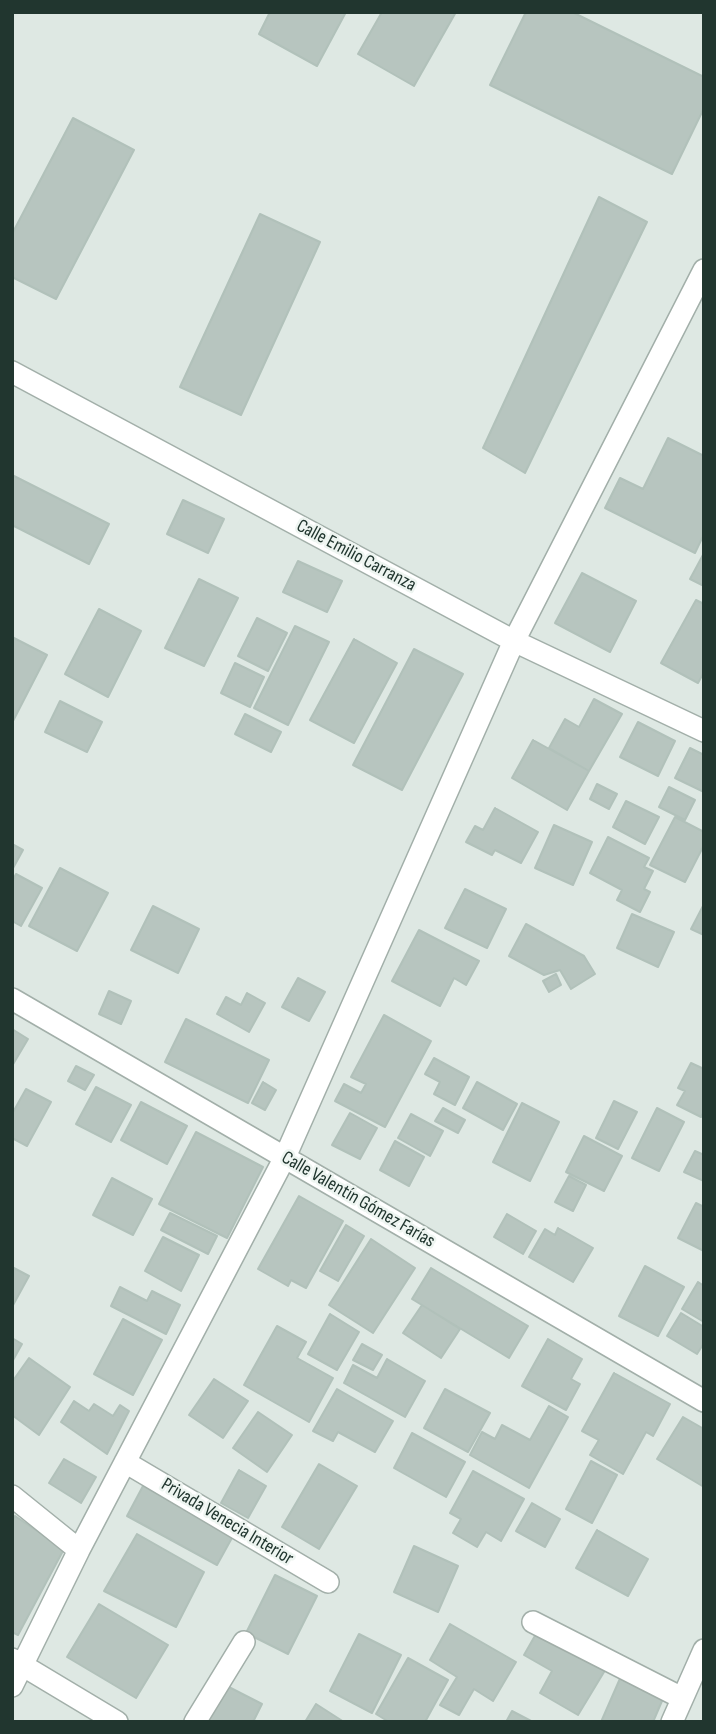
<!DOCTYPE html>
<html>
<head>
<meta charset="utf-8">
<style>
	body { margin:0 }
	#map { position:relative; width:716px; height:1734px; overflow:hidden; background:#dee8e3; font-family:"Sofia Sans Condensed",sans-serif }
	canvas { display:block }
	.frame { position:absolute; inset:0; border:14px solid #21362f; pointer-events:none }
</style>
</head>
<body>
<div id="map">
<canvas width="716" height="1734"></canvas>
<div class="frame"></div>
</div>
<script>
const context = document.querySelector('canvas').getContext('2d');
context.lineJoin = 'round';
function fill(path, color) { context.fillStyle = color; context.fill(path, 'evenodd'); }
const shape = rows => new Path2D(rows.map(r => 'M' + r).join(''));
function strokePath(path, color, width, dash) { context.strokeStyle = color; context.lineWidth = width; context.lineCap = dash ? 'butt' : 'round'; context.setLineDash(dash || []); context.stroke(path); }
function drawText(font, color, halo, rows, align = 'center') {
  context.font = font + ' "Sofia Sans Condensed",sans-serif'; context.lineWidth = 5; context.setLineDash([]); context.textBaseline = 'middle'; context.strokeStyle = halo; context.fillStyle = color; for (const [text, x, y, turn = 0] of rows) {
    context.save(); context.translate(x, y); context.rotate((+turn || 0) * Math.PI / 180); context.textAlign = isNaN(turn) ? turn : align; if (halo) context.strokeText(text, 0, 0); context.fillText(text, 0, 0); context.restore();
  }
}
const building = shape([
	[270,12,346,12,317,66,259,34,270,12],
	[382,12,456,12,414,86,358,54,382,12],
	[526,12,572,12,704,77,704,108,672,174,490,85,526,12],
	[73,118,134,150,56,299,12,277,12,234,73,118],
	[599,197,647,222,525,473,483,448,599,197],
	[260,214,320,242,241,415,180,387,260,214],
	[668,438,704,456,704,534,695,553,605,508,620,478,643,489,668,438],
	[12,475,109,524,89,564,12,525,12,475],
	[183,500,224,519,208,553,167,534,183,500],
	[704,553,704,586,690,579,704,553],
	[298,561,342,581,327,612,283,592,298,561],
	[582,573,636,601,610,652,555,623,582,573],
	[199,579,238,598,204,666,165,648,199,579],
	[696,600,704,604,704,672,698,683,661,663,696,600],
	[99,609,141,631,108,697,65,674,99,609],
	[257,618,287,633,268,671,238,656,257,618],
	[295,626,329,642,288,725,254,708,295,626],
	[12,637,47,655,12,723,12,637],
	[354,639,397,663,354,743,310,720,354,639],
	[414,649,463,674,402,790,353,765,414,649],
	[235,663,264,677,250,707,221,693,235,663],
	[594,699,622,714,589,771,549,748,565,719,579,727,594,699],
	[60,701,102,722,87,752,45,732,60,701],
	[245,714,281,732,271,752,235,734,245,714],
	[638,722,675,741,658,776,620,757,638,722],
	[533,740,589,771,567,810,512,778,533,740],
	[690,748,704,755,704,792,675,778,690,748],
	[597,784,617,794,609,809,590,799,597,784],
	[669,787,695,800,685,820,659,807,669,787],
	[626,801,659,817,645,844,613,827,626,801],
	[495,808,538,832,521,863,495,850,492,855,466,842,475,826,483,830,495,808],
	[675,817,704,832,704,845,685,882,650,865,675,817],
	[554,825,592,842,573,885,535,868,554,825],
	[608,837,649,858,644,867,653,871,644,889,650,892,640,912,617,900,622,890,590,873,608,837],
	[12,844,23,850,12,870,12,844],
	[60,868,108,893,77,951,29,926,60,868],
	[16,874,42,888,21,926,12,921,12,882,16,874],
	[465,889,506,909,487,948,445,928,465,889],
	[704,904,704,935,691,929,704,904],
	[153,906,199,929,178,973,131,950,153,906],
	[632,914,674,932,658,967,617,948,632,914],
	[526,924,584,956,595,974,571,989,560,970,544,975,509,956,526,924],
	[419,930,479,961,466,985,454,978,440,1006,392,981,419,930],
	[556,974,561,985,549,992,543,981,556,974],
	[298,978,325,992,309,1021,282,1007,298,978],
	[109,991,131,1001,121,1024,99,1014,109,991],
	[247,993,265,1003,249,1032,217,1014,226,997,241,1005,247,993],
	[384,1015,431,1041,385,1127,335,1101,344,1084,361,1093,366,1084,351,1077,384,1015],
	[186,1019,269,1060,248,1103,165,1062,186,1019],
	[12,1029,28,1039,12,1066,12,1029],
	[434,1058,469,1077,455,1105,434,1094,440,1082,425,1074,434,1058],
	[691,1063,704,1069,704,1111,701,1117,677,1105,685,1091,678,1088,691,1063],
	[76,1066,94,1075,85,1090,68,1081,76,1066],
	[263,1082,276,1090,265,1110,252,1103,263,1082],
	[477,1082,517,1104,503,1130,463,1108,477,1082],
	[96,1087,131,1105,111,1142,76,1124,96,1087],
	[26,1089,51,1102,27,1146,12,1138,12,1114,26,1089],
	[614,1101,637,1112,618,1149,596,1138,614,1101],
	[141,1102,187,1126,167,1164,121,1140,141,1102],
	[522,1103,559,1122,530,1181,493,1162,522,1103],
	[443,1108,465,1120,458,1133,435,1121,443,1108],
	[657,1108,684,1122,659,1171,632,1158,657,1108],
	[350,1113,377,1128,360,1159,332,1145,350,1113],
	[411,1114,443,1131,430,1156,398,1138,411,1114],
	[196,1132,263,1167,227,1238,159,1204,196,1132],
	[584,1136,622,1156,604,1191,566,1172,584,1136],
	[395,1141,424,1157,409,1186,380,1170,395,1141],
	[695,1151,704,1155,704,1181,684,1172,695,1151],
	[569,1176,586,1185,573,1211,555,1202,569,1176],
	[112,1178,152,1199,133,1235,93,1215,112,1178],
	[299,1196,343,1221,306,1288,291,1280,288,1286,258,1269,299,1196],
	[696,1203,704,1207,704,1251,678,1238,696,1203],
	[170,1213,217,1236,208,1254,161,1230,170,1213],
	[507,1214,536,1231,523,1254,494,1237,507,1214],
	[346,1225,364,1236,338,1281,320,1271,346,1225],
	[558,1228,593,1248,573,1282,529,1257,545,1229,555,1235,558,1228],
	[163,1237,199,1255,181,1291,145,1271,163,1237],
	[371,1239,415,1268,373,1333,329,1305,371,1239],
	[645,1266,684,1287,658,1336,619,1316,645,1266],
	[12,1267,29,1276,12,1307,12,1267],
	[431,1268,528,1326,509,1358,412,1299,431,1268],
	[698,1282,704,1286,704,1322,682,1309,698,1282],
	[120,1287,147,1301,152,1291,180,1305,166,1334,111,1306,120,1287],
	[422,1305,460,1329,441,1358,403,1333,422,1305],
	[681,1313,704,1327,704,1343,697,1354,667,1336,681,1313],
	[330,1314,359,1332,337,1370,308,1354,330,1314],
	[123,1319,162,1340,133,1395,94,1374,123,1319],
	[277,1326,306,1342,297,1358,333,1378,309,1422,244,1385,277,1326],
	[12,1338,22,1344,12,1362,12,1338],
	[548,1339,582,1359,571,1379,580,1384,566,1410,522,1386,548,1339],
	[362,1344,382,1355,373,1370,353,1360,362,1344],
	[29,1358,70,1387,39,1435,12,1415,12,1382,29,1358],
	[387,1359,425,1381,405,1417,344,1383,353,1365,377,1378,387,1359],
	[614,1373,670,1404,653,1436,646,1432,623,1474,590,1455,599,1440,582,1431,614,1373],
	[214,1379,248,1401,223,1438,189,1415,214,1379],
	[337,1389,393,1421,375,1452,338,1432,333,1441,313,1431,337,1389],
	[445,1389,490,1413,468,1452,424,1428,445,1389],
	[74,1401,89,1411,94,1404,113,1416,120,1405,129,1411,107,1454,61,1422,74,1401],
	[549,1406,568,1417,529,1488,470,1455,482,1432,495,1439,502,1425,530,1440,549,1406],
	[258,1412,292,1435,267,1472,233,1448,258,1412],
	[683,1417,704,1429,704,1487,657,1459,683,1417],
	[412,1433,465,1462,446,1497,394,1468,412,1433],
	[64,1459,96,1477,81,1503,49,1483,64,1459],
	[591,1461,617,1475,592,1523,566,1509,591,1461],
	[319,1464,357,1486,319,1549,282,1527,319,1464],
	[239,1470,266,1486,248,1518,221,1503,239,1470],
	[473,1471,524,1499,501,1541,486,1532,477,1547,453,1533,461,1519,450,1513,473,1471],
	[143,1486,233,1536,217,1565,127,1516,143,1486],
	[532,1503,560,1519,545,1547,516,1531,532,1503],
	[15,1516,64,1549,18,1635,12,1632,12,1521,15,1516],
	[597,1530,648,1559,628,1596,576,1568,597,1530],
	[137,1534,204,1572,176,1627,104,1591,137,1534],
	[414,1546,458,1566,438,1612,394,1592,414,1546],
	[275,1575,317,1596,288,1654,246,1633,275,1575],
	[99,1604,168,1645,136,1698,67,1657,99,1604],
	[450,1624,516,1662,493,1701,474,1689,459,1715,440,1705,457,1677,430,1660,450,1624],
	[540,1627,607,1667,578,1715,540,1693,552,1671,524,1655,540,1627],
	[359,1634,401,1655,372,1713,330,1691,359,1634],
	[408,1658,448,1680,425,1722,389,1722,376,1714,408,1658],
	[622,1674,665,1694,653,1722,601,1722,622,1674],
	[221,1683,262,1704,253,1722,201,1722,221,1683],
	[316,1704,344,1722,305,1722,316,1704],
	[512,1711,533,1722,506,1722,512,1711]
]);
const minor = shape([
	[12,372,514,641,704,731],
	[12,999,704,1401],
	[125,1462,328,1582],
	[12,1496,79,1550],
	[533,1622,682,1698],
	[12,1659,117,1722],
	[12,1686,79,1550,285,1157,514,641,704,270],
	[195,1722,244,1642],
	[672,1722,704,1650]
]);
const streetNames = [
	["Calle Emilio Carranza",356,556,28],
	["Calle Valentín Gómez Farías",358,1200,30],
	["Privada Venecia Interior",227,1522,31]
];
fill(building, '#b7c5bf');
strokePath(building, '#b1c1ba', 2);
strokePath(minor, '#a2afa9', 24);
strokePath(minor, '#fff', 21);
drawText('19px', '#21362f', '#eef5f1', streetNames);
</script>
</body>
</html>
